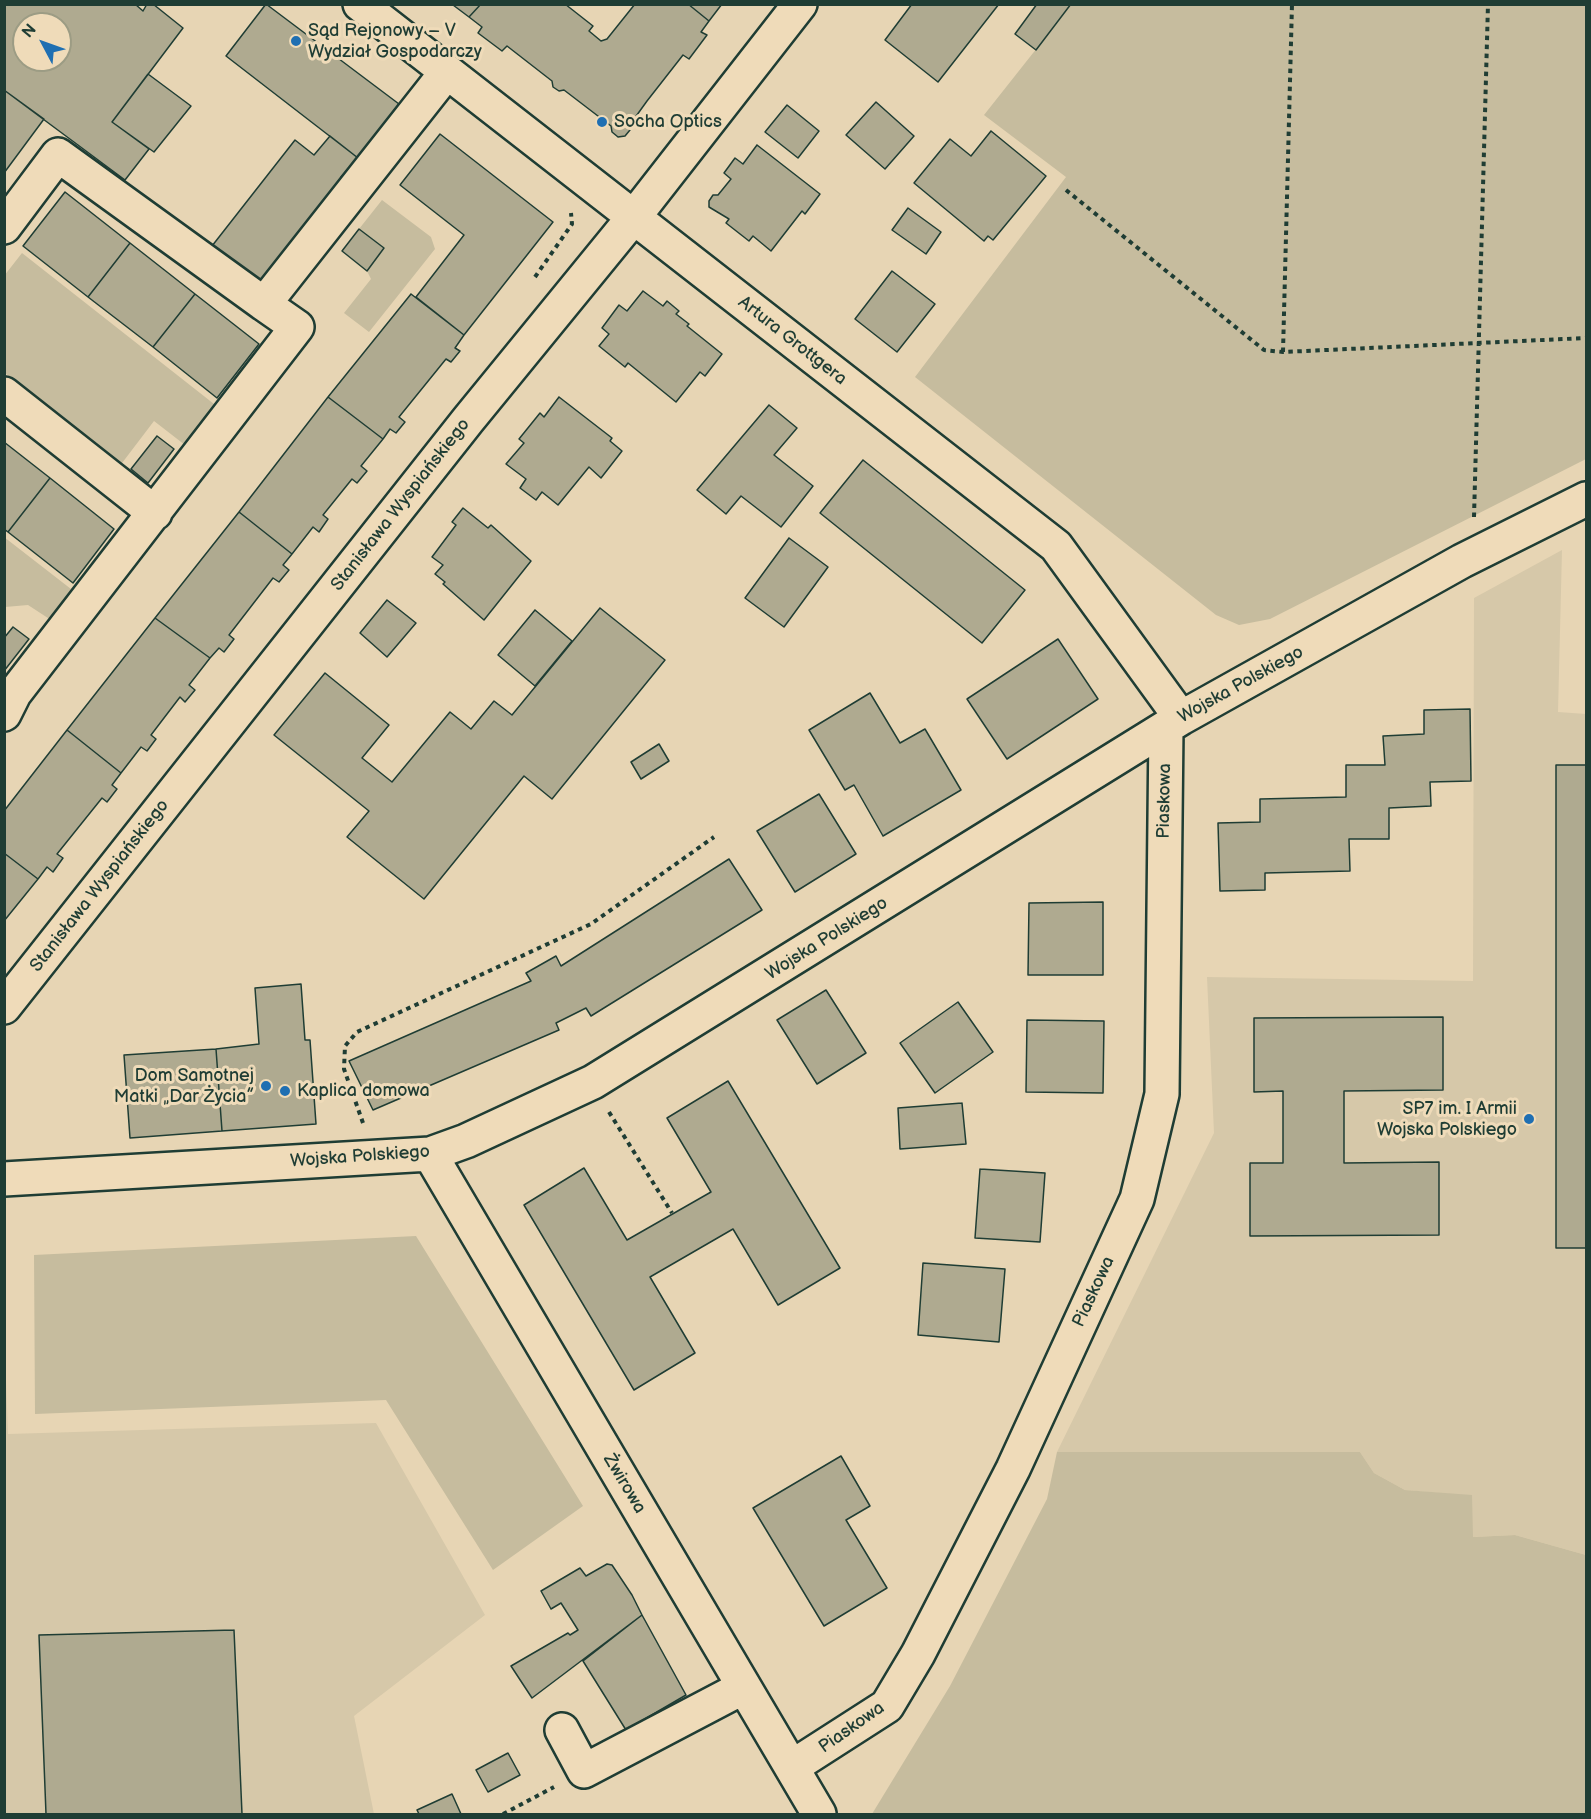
<!DOCTYPE html>
<html>
<head>
<meta charset="utf-8">
<style>
	body { margin:0 }
	#map { position:relative; width:1591px; height:1819px; overflow:hidden; background:#e7d5b4; font-family:"Balsamiq Sans",sans-serif }
	canvas { display:block }
	.frame { position:absolute; inset:0; border:6px solid #1f3d34; pointer-events:none }
	.north { position:absolute; left:12px; top:12px; width:60px; height:60px; box-sizing:border-box; background:#efdbb9; border:2px solid #9c9c84; border-radius:50%; rotate:311deg; font-size:16px; font-weight:700; line-height:24px; text-align:center; color:#1f3d34 }
	.north::after { content:''; display:block; margin:auto; width:21px; height:27px; background:#1f6fb2; clip-path:polygon(50% 0,100% 100%,50% 72%,0 100%) }
</style>
</head>
<body>
<div id="map">
<canvas width="1591" height="1819"></canvas>
<div class="frame"></div>
<div class="north">N</div>
</div>
<script>
const context = document.querySelector('canvas').getContext('2d');
context.lineJoin = 'round';
function fill(path, color) { context.fillStyle = color; context.fill(path, 'evenodd'); }
const shape = rows => new Path2D(rows.map(r => 'M' + r).join(''));
function strokePath(path, color, width, dash) { context.strokeStyle = color; context.lineWidth = width; context.lineCap = dash ? 'butt' : 'round'; context.setLineDash(dash || []); context.stroke(path); }
function drawText(font, color, halo, rows, align = 'center') {
  context.font = font + ' "Balsamiq Sans",sans-serif'; context.lineWidth = 6; context.setLineDash([]); context.textBaseline = 'middle'; context.strokeStyle = halo; context.fillStyle = color; for (const [text, x, y, turn = 0] of rows) {
    context.save(); context.translate(x, y); context.rotate((+turn || 0) * Math.PI / 180); context.textAlign = isNaN(turn) ? turn : align; if (halo) context.strokeText(text, 0, 0); context.fillText(text, 0, 0); context.restore();
  }
}
const built = shape([
	[1562,550,1558,712,1586,714,1586,1555,1515,1535,1472,1537,1472,1496,1405,1490,1374,1473,1360,1452,1057,1452,1214,1133,1207,977,1473,981,1474,598],
	[4,1327,8,1434,376,1423,485,1615,354,1716,374,1814,5,1814]
]);
const green = shape([
	[1071,5,1586,5,1586,459,1270,619,1239,625,1216,615,915,377,1066,177,984,115],
	[382,200,431,237,435,249,369,332,344,313,371,279,367,271,384,248,359,229],
	[22,253,214,404,185,445,154,421,119,467,5,373,4,276],
	[4,537,71,589,51,620,28,605,5,607],
	[416,1236,583,1506,493,1570,386,1400,35,1414,34,1255],
	[1057,1452,1360,1452,1374,1473,1405,1490,1472,1495,1473,1537,1515,1535,1586,1555,1586,1814,872,1814,950,1686,1047,1499]
]);
const building = shape([
	[4,4,135,4,143,11,147,4,153,4,183,28,112,122,149,149,125,180,4,90,4,4],
	[24,24,60,24,60,60,24,60,24,24],
	[266,4,399,104,358,158,226,56,266,4],
	[449,4,481,4,469,17,453,5,449,4],
	[481,4,565,4,593,26,589,31,601,41,607,39,635,4,688,4,709,21,701,32,707,35,689,59,683,55,647,101,629,126,630,130,625,136,618,137,612,132,611,126,564,90,559,91,553,87,552,81,507,46,502,51,478,33,482,27,469,17,481,4],
	[688,4,722,4,709,21,688,4],
	[912,4,999,4,938,82,885,40,912,4],
	[1037,4,1071,4,1036,50,1015,34,1037,4],
	[148,74,191,106,154,152,112,122,148,74],
	[4,90,44,119,4,173,4,90],
	[876,102,914,136,885,169,846,135,876,102],
	[787,105,819,131,798,158,765,132,787,105],
	[991,131,1046,176,993,240,988,236,984,241,914,183,950,139,971,156,991,131],
	[440,134,553,222,464,335,416,297,464,235,400,185,440,134],
	[330,136,358,158,341,177,344,180,261,285,212,246,295,140,314,155,330,136],
	[757,145,820,194,805,214,802,211,771,251,753,236,749,241,726,223,729,219,709,207,709,201,713,195,718,195,731,179,724,173,735,158,743,164,757,145],
	[65,192,130,243,88,297,23,246,65,192],
	[908,208,941,232,926,254,892,230,908,208],
	[359,229,384,248,367,271,342,251,359,229],
	[130,243,195,294,153,347,88,297,130,243],
	[892,271,935,304,897,352,855,319,892,271],
	[643,291,663,306,667,301,679,311,676,314,689,324,687,326,722,354,705,376,700,372,676,402,628,363,625,367,599,346,609,334,602,328,619,305,627,311,643,291],
	[195,294,259,344,217,398,153,347,195,294],
	[411,294,464,335,455,348,460,351,451,362,446,359,399,417,405,422,396,433,390,429,383,439,328,397,411,294],
	[328,397,383,439,361,466,367,471,357,483,352,479,323,515,328,519,319,532,313,527,292,554,239,512,328,397],
	[559,397,612,438,610,441,622,451,601,478,589,467,558,505,542,492,536,500,520,488,526,479,506,464,524,443,519,439,540,413,544,417,559,397],
	[769,405,797,428,774,455,813,486,781,527,741,496,726,514,697,490,769,405],
	[157,436,174,449,148,483,131,469,157,436],
	[4,442,50,478,8,532,4,529,4,442],
	[863,460,1025,590,982,643,820,513,863,460],
	[50,478,114,529,73,583,8,532,50,478],
	[463,508,488,528,491,525,531,561,484,620,443,584,445,582,435,574,443,565,432,557,456,525,452,522,463,508],
	[239,512,292,554,283,565,289,570,279,582,273,578,229,635,234,639,224,652,219,648,210,658,155,618,239,512],
	[789,538,828,567,784,627,745,598,789,538],
	[387,600,416,623,387,657,360,633,387,600],
	[600,608,665,660,552,799,524,776,424,899,347,837,369,811,274,735,325,673,389,725,362,758,392,782,450,712,471,729,494,701,512,715,600,608],
	[535,610,572,641,535,686,498,655,535,610],
	[155,618,210,658,189,685,195,690,185,702,180,697,151,735,156,739,147,751,141,747,121,773,67,730,155,618],
	[13,627,29,639,4,671,4,638,13,627],
	[1058,639,1098,699,1007,759,967,699,1058,639],
	[870,693,900,743,925,729,961,790,883,836,854,785,845,790,809,730,870,693],
	[1470,709,1471,781,1430,782,1431,806,1389,808,1389,839,1349,839,1350,871,1265,873,1265,890,1220,891,1218,823,1260,822,1260,799,1346,797,1346,765,1385,765,1383,736,1424,734,1424,710,1470,709],
	[67,730,121,773,112,785,117,789,107,802,102,798,57,854,63,858,53,872,47,867,38,879,4,853,4,811,67,730],
	[659,744,669,761,641,779,631,762,659,744],
	[1556,765,1586,765,1586,1248,1556,1248,1556,765],
	[819,794,856,854,795,892,757,831,819,794],
	[4,853,38,879,4,921,4,853],
	[729,859,762,910,591,1016,586,1008,556,1023,559,1030,373,1110,349,1061,531,981,526,973,556,956,561,966,729,859],
	[1103,902,1103,975,1028,975,1029,903,1103,902],
	[301,984,305,1040,310,1040,316,1124,222,1131,216,1049,259,1044,255,988,301,984],
	[826,990,866,1053,817,1084,777,1020,826,990],
	[958,1002,993,1052,935,1093,900,1043,958,1002],
	[1443,1017,1443,1090,1344,1091,1344,1163,1439,1162,1439,1235,1250,1236,1250,1163,1283,1163,1283,1091,1254,1092,1254,1018,1443,1017],
	[1027,1020,1104,1021,1103,1093,1026,1092,1027,1020],
	[216,1049,222,1131,130,1138,124,1055,216,1049],
	[728,1081,840,1268,778,1305,733,1229,650,1277,695,1353,634,1390,524,1205,584,1168,627,1240,711,1192,667,1118,728,1081],
	[962,1103,966,1144,900,1149,898,1108,962,1103],
	[980,1169,1045,1173,1040,1242,975,1238,980,1169],
	[923,1263,1005,1269,999,1342,918,1335,923,1263],
	[841,1456,870,1506,846,1520,887,1588,824,1626,753,1508,841,1456],
	[607,1564,612,1565,632,1595,642,1615,532,1698,511,1666,568,1633,570,1635,578,1630,561,1603,551,1609,541,1591,580,1568,586,1576,607,1564],
	[642,1615,686,1695,626,1730,583,1661,642,1615],
	[234,1630,242,1814,46,1814,39,1635,234,1630],
	[508,1753,520,1775,488,1792,476,1770,508,1753],
	[452,1794,461,1814,419,1814,417,1810,452,1794]
]);
const path = shape([
	[1066,190,1264,350,1283,352,1586,338],
	[535,277,572,224,571,213],
	[1283,352,1292,4],
	[1474,517,1488,4],
	[609,1112,672,1213],
	[363,1123,344,1069,345,1046,357,1032,591,924,714,837],
	[503,1814,554,1787]
]);
const minor = shape([
	[360,4,1056,546,1181,718],
	[4,227,58,155,264,304,446,73],
	[4,394,155,513],
	[4,714,14,694,297,327,264,304],
	[4,1007,468,420,633,218,800,4],
	[430,1154,819,1814],
	[4,1179,430,1154,466,1141,593,1082,1181,718,1462,561,1586,499],
	[562,1730,584,1771,744,1687],
	[792,1767,887,1706,918,1654,1013,1469,1137,1199,1162,1094,1166,728]
]);
const markers = [
	[296,41,6,"#1f6fb2"],
	[602,122,6,"#1f6fb2"],
	[266,1086,6,"#1f6fb2"],
	[285,1091,6,"#1f6fb2"],
	[1529,1119,6,"#1f6fb2"]
];
const poiNames = [
	["Sąd Rejonowy – V",308,31],
	["Wydział Gospodarczy",308,52],
	["Socha Optics",614,122],
	["Dom Samotnej",254,1076,"right"],
	["Matki „Dar Życia”",254,1097,"right"],
	["Kaplica domowa",297,1091],
	["SP7 im. I Armii",1517,1109,"right"],
	["Wojska Polskiego",1517,1130,"right"]
];
const streetNames = [
	["Artura Grottgera",792,341,38],
	["Stanisława Wyspiańskiego",401,505,-52],
	["Wojska Polskiego",1241,685,-29],
	["Piaskowa",1165,801,-89],
	["Stanisława Wyspiańskiego",100,886,-52],
	["Wojska Polskiego",827,939,-32],
	["Wojska Polskiego",360,1157,-4],
	["Piaskowa",1094,1292,-65],
	["Żwirowa",624,1484,59],
	["Piaskowa",852,1728,-35]
];
fill(built, '#d6c8a9');
fill(green, '#c6bc9e');
fill(building, '#afaa90');
strokePath(building, '#1f3d34', 1.5);
strokePath(minor, '#1f3d34', 38);
strokePath(path, '#1f3d34', 4, [4.5, 4.5]);
strokePath(minor, '#efdbb9', 33);
for (const [x, y, r, color] of markers) { const dot = new Path2D(); dot.arc(x, y, r, 0, 2 * Math.PI); context.fillStyle = color; context.fill(dot); strokePath(dot, '#efdbb9', 2); }
drawText('18px', '#1f3d34', '#efdbb9', poiNames, 'left');
drawText('18px', '#1f3d34', '#efdbb9', streetNames);
</script>
</body>
</html>
